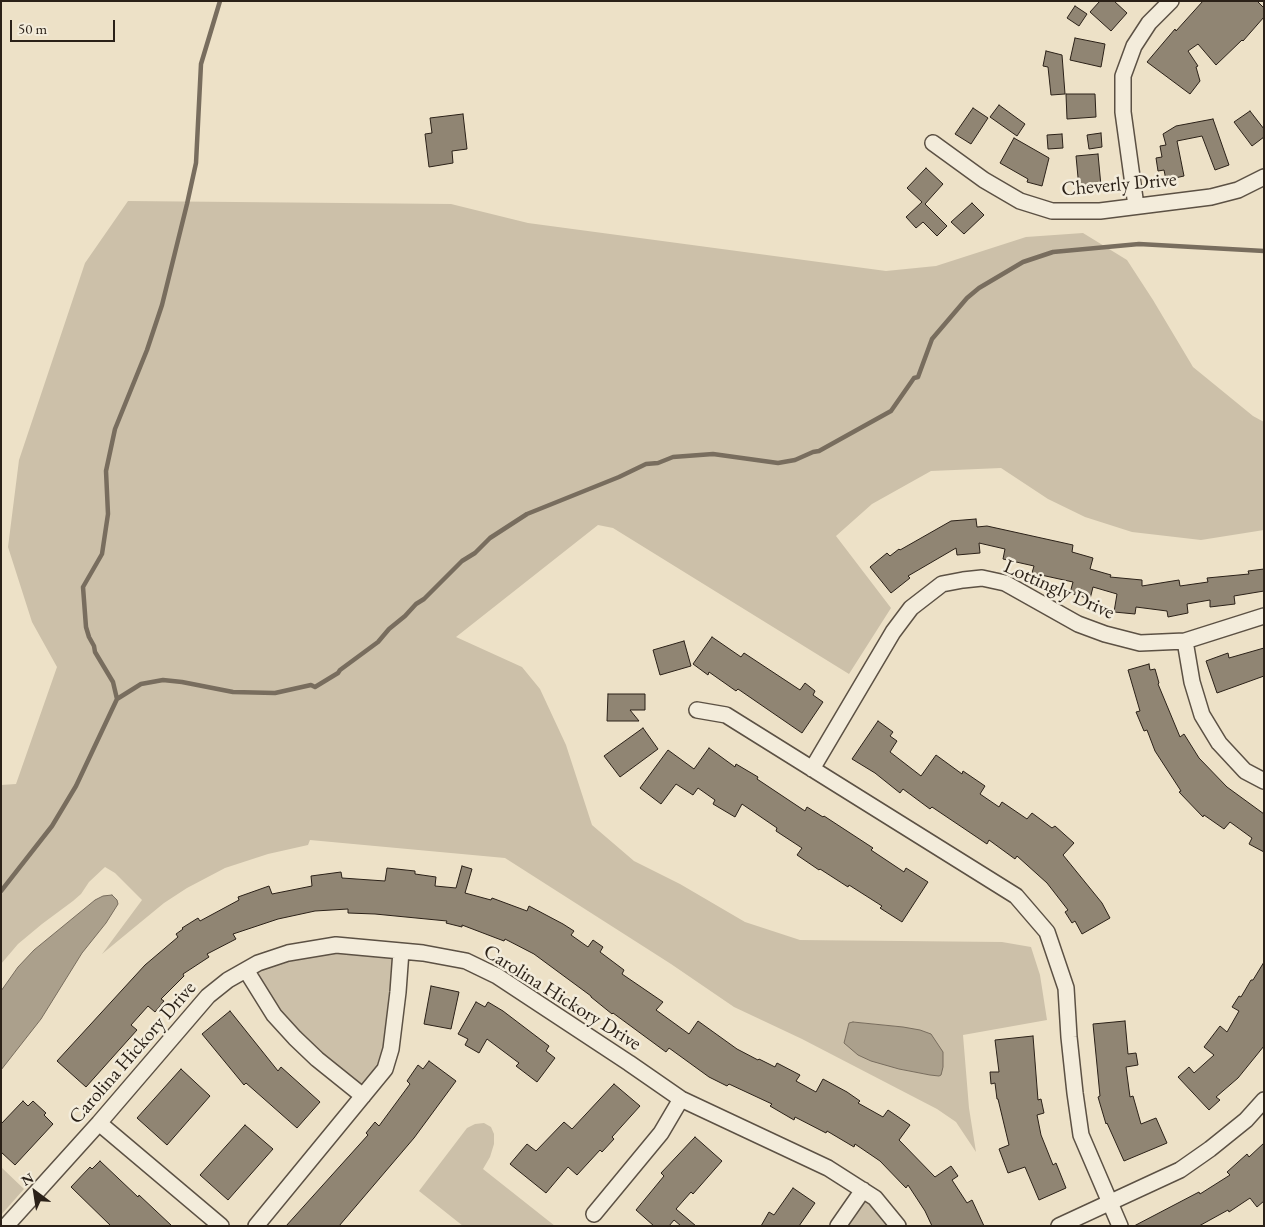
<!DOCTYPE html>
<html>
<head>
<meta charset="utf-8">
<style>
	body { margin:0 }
	#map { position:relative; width:1265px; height:1227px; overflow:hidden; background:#ede1c7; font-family:"EB Garamond",serif }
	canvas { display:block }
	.frame { position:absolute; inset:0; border:2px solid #2b2118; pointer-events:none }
	.north { position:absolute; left:10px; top:1167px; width:50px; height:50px; -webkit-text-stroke:4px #f3ecdb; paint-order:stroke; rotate:329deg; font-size:14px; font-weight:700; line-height:20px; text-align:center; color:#2b2118 }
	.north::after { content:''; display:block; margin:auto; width:18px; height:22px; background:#2b2118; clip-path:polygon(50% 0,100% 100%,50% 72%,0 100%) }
	.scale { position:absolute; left:10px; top:20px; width:105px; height:22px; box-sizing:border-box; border:2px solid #2b2118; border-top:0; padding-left:6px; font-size:15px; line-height:18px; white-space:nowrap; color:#2b2118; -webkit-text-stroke:4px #f3ecdb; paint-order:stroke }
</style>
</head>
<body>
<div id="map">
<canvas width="1265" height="1227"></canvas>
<div class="frame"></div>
<div class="north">N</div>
<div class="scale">50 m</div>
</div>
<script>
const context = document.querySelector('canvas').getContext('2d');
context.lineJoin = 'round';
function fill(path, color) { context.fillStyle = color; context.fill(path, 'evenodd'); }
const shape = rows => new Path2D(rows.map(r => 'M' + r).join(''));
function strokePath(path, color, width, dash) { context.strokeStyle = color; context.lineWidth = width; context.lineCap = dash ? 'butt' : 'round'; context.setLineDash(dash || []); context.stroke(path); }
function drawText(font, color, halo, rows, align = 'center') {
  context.font = font + ' "EB Garamond",serif'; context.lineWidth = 5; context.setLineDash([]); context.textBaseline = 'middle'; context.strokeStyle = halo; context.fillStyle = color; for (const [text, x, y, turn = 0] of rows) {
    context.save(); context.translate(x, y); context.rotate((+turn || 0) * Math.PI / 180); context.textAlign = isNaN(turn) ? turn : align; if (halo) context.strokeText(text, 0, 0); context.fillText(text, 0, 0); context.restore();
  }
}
const green = shape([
	[128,201,451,204,528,223,886,271,936,266,1026,237,1083,233,1127,260,1153,300,1193,367,1253,416,1264,422,1264,530,1201,540,1132,532,1085,517,1048,499,1001,468,931,471,872,504,836,536,891,608,849,674,613,528,598,525,456,637,522,667,540,689,566,745,592,825,634,861,680,884,745,922,800,940,1002,942,1031,947,1040,975,1047,1020,963,1035,969,1108,976,1152,956,1122,937,1109,802,1039,734,1007,671,964,505,858,310,840,308,845,268,854,225,868,187,888,164,903,102,954,142,900,115,873,105,867,89,882,81,894,73,901,42,924,18,944,1,964,1,785,16,784,57,667,32,622,8,547,19,460,85,263],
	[853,1022,903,1027,943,1067,941,1074,938,1076,930,1075,899,1069,844,1043,849,1023],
	[401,951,391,1049,363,1096,317,1059,246,970,288,953],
	[484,1123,491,1127,494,1134,494,1144,490,1157,483,1169,555,1226,463,1226,419,1191,467,1128,475,1124],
	[1,1167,24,1189,1,1215],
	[863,1190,898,1226,838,1226]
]);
const water = shape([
	[112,895,117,900,118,904,106,923,82,953,41,1019,1,1070,1,991,18,967,34,950,95,900,103,896,112,895],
	[853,1022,903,1027,920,1030,931,1034,943,1052,943,1067,941,1075,939,1076,930,1075,899,1069,871,1061,858,1055,844,1043,849,1023,853,1022]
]);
const stream = shape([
	[117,699,113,682,95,652,94,646,89,637,86,627,83,587,102,554,108,514,106,471,115,429,147,350,162,305,187,204,196,163,201,64,220,1],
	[1,891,52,826,76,786,117,699,141,684,163,680,182,682,233,692,275,693,311,685,315,687,338,673,340,670,378,642,389,629,405,616,416,604,424,599,462,561,475,553,490,538,527,514,619,477,646,464,658,463,673,457,713,454,778,463,795,460,813,452,819,451,891,411,914,378,918,377,932,339,967,298,979,288,1023,262,1053,252,1139,244,1264,251]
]);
const building = shape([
	[1100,1,1114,1,1127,13,1111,31,1090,12,1100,1],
	[1203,1,1257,1,1264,8,1264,17,1243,41,1242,40,1216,65,1198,44,1188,51,1198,66,1196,67,1200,81,1190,94,1147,62,1175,29,1176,31,1203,1],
	[1075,6,1087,14,1079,26,1067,18,1075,6],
	[1075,38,1105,44,1101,67,1070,60,1075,38],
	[1046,51,1062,55,1065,94,1051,95,1048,67,1043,66,1046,51],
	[1066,94,1095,94,1096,117,1067,119,1066,94],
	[999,105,1025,124,1017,136,990,117,999,105],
	[973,108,988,118,971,144,955,134,973,108],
	[1250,111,1264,129,1264,137,1252,146,1234,122,1250,111],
	[463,114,467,149,452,151,453,163,429,167,425,134,432,133,430,118,463,114],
	[1213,119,1229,165,1215,170,1202,136,1177,141,1184,176,1166,180,1164,170,1158,171,1156,158,1162,157,1160,146,1166,145,1163,134,1176,126,1213,119],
	[1101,133,1102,147,1089,149,1087,135,1101,133],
	[1062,134,1063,148,1048,149,1047,135,1062,134],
	[1014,138,1049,158,1042,186,1027,182,1028,179,1000,163,1014,138],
	[1098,154,1101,186,1079,188,1076,156,1098,154],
	[926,168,943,184,925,204,947,226,937,236,923,222,916,228,906,217,922,202,907,188,926,168],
	[972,203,984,215,964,234,951,222,972,203],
	[976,519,977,527,987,526,1073,545,1072,552,1093,558,1090,569,1111,575,1110,577,1142,580,1142,586,1179,580,1180,586,1208,582,1207,578,1249,574,1248,571,1264,569,1264,591,1234,596,1235,604,1210,607,1210,600,1187,604,1188,613,1168,617,1167,611,1136,607,1135,614,1114,612,1117,594,1093,587,1090,599,1070,593,1073,582,1032,573,1034,566,1003,559,1005,549,979,543,980,553,957,555,956,548,908,576,910,578,891,593,870,567,887,553,890,556,899,549,900,550,951,521,976,519],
	[712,637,741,657,744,653,800,690,805,683,815,691,813,695,823,702,802,733,738,689,736,691,709,672,708,675,693,664,712,637],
	[684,641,691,666,660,675,653,650,684,641],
	[1264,648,1264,676,1217,693,1206,661,1228,653,1229,658,1264,648],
	[1149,664,1150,670,1155,669,1159,683,1158,684,1180,737,1184,734,1199,758,1227,787,1264,814,1264,852,1249,844,1252,838,1230,822,1224,829,1204,815,1203,817,1179,792,1181,791,1155,751,1147,730,1144,731,1136,712,1140,711,1128,670,1149,664],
	[608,694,645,694,645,710,630,710,639,721,607,721,608,694],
	[878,721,893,732,890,736,897,741,890,752,921,776,936,755,962,774,963,771,985,786,980,794,999,807,1002,802,1027,819,1032,813,1052,828,1055,826,1074,843,1063,855,1102,903,1110,918,1082,934,1075,921,1072,923,1065,912,1068,910,1047,883,1017,856,1015,859,989,840,987,844,932,807,930,809,903,789,900,793,875,773,852,759,878,721],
	[643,728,658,749,620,777,604,756,643,728],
	[709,748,735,767,736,764,758,777,757,779,805,811,807,807,823,817,824,816,873,848,871,850,904,872,906,868,928,882,902,922,880,908,882,906,849,885,848,887,820,869,819,870,797,855,802,848,776,831,777,828,742,804,735,817,713,804,715,800,698,788,693,795,676,784,661,804,640,788,668,750,694,769,709,748],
	[462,866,472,869,465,893,491,900,492,898,527,911,529,906,563,924,574,931,571,935,588,947,593,940,603,947,600,952,624,970,622,974,663,1002,656,1010,689,1034,698,1021,737,1049,758,1060,759,1059,775,1067,777,1063,800,1075,796,1081,816,1092,823,1079,847,1092,860,1101,858,1103,883,1117,888,1110,910,1125,899,1140,935,1177,951,1166,958,1176,952,1180,967,1203,972,1200,984,1226,932,1226,925,1211,908,1185,906,1188,880,1161,855,1144,854,1147,827,1131,826,1133,795,1117,794,1120,770,1106,772,1104,729,1084,727,1086,709,1077,669,1048,666,1052,613,1013,612,1014,591,997,591,996,534,954,505,939,504,941,462,925,462,927,446,923,447,921,375,914,348,913,348,909,315,911,278,919,233,934,236,939,207,954,209,957,183,974,184,976,161,999,164,1001,155,1012,148,1006,131,1025,137,1030,86,1087,57,1061,145,965,178,937,176,934,183,929,182,928,198,918,200,921,239,900,238,897,269,886,272,894,312,886,311,876,341,872,342,878,385,881,387,868,415,871,415,874,436,877,435,886,456,888,462,866],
	[1264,962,1264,1046,1238,1078,1216,1097,1220,1100,1209,1110,1178,1077,1189,1067,1194,1073,1214,1055,1204,1047,1220,1026,1227,1032,1239,1011,1232,1007,1239,996,1241,997,1251,980,1253,980,1264,962],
	[431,986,459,992,451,1029,424,1024,431,986],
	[476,1002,485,1007,488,1002,503,1011,549,1046,546,1051,555,1058,537,1082,516,1066,519,1063,487,1039,479,1053,465,1045,468,1039,458,1034,476,1002],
	[230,1011,278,1071,281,1067,320,1102,297,1128,246,1083,244,1085,202,1034,230,1011],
	[1125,1021,1128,1054,1136,1053,1138,1065,1126,1067,1130,1097,1133,1096,1141,1124,1156,1118,1167,1143,1124,1161,1107,1123,1106,1124,1098,1097,1100,1096,1093,1024,1125,1021],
	[1033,1036,1038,1100,1041,1099,1044,1113,1037,1115,1041,1135,1053,1165,1056,1163,1066,1188,1039,1200,1025,1167,1008,1173,999,1149,1009,1145,998,1099,997,1099,995,1083,991,1084,990,1072,999,1072,995,1040,1033,1036],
	[429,1061,456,1081,414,1138,339,1226,286,1226,368,1135,366,1133,375,1122,379,1126,410,1084,407,1081,418,1065,423,1069,429,1061],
	[181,1069,210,1096,167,1145,137,1118,181,1069],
	[614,1084,640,1106,612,1137,614,1139,602,1152,600,1150,577,1175,568,1167,546,1193,510,1164,527,1144,536,1151,564,1122,572,1129,614,1084],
	[23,1101,28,1106,33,1101,46,1113,44,1115,53,1124,15,1165,1,1152,1,1124,23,1101],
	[245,1125,273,1149,228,1200,200,1175,245,1125],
	[695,1137,722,1161,693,1194,691,1192,676,1209,696,1226,681,1226,674,1220,669,1226,654,1226,636,1210,664,1176,661,1173,695,1137],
	[1264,1143,1264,1201,1257,1207,1250,1198,1229,1212,1228,1210,1199,1226,1134,1226,1199,1192,1200,1194,1230,1175,1227,1172,1247,1154,1249,1157,1264,1143],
	[100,1161,138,1197,139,1195,172,1226,111,1226,71,1187,90,1167,92,1169,100,1161],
	[793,1188,815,1203,799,1226,761,1226,769,1212,774,1215,793,1188]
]);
const street = shape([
	[933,143,984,180,1020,201,1052,211,1100,211,1211,197,1238,190,1264,177],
	[1136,206,1123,112,1123,76,1134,46,1149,23,1171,1],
	[1185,641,1192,682,1202,715,1219,743,1245,771,1264,781],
	[697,710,726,715,1016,896,1047,932,1066,988,1069,1037,1075,1093,1081,1135,1120,1226],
	[812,769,893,632,911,608,942,584,963,580,982,578,1005,583,1078,624,1105,634,1140,643,1185,641,1264,616],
	[246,970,274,1015,295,1038,317,1059,363,1096],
	[99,1123,221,1226],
	[594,1214,661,1133,681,1099],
	[6,1226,99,1123,208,996,228,980,258,963,288,953,336,945,423,953,466,961,497,976,629,1063,681,1099,828,1168,875,1198,898,1226],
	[256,1226,385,1069,391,1049,398,992,401,951],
	[838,1226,863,1190],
	[1059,1226,1180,1170,1210,1149,1246,1120,1264,1100]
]);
const streetNames = [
	["Cheverly Drive",1119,185,-5],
	["Lottingly Drive",1059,590,24],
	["Carolina Hickory Drive",562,998,32],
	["Carolina Hickory Drive",133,1053,-49]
];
fill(green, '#ccc0a9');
fill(water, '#aba08c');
strokePath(water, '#786d5e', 1);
strokePath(stream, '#786d5e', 4.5);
fill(building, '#908573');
strokePath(building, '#2b2118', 1);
strokePath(street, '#5c5144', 18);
strokePath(street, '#f3ecdb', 15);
drawText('20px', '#2b2118', '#f3ecdb', streetNames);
</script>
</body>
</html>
